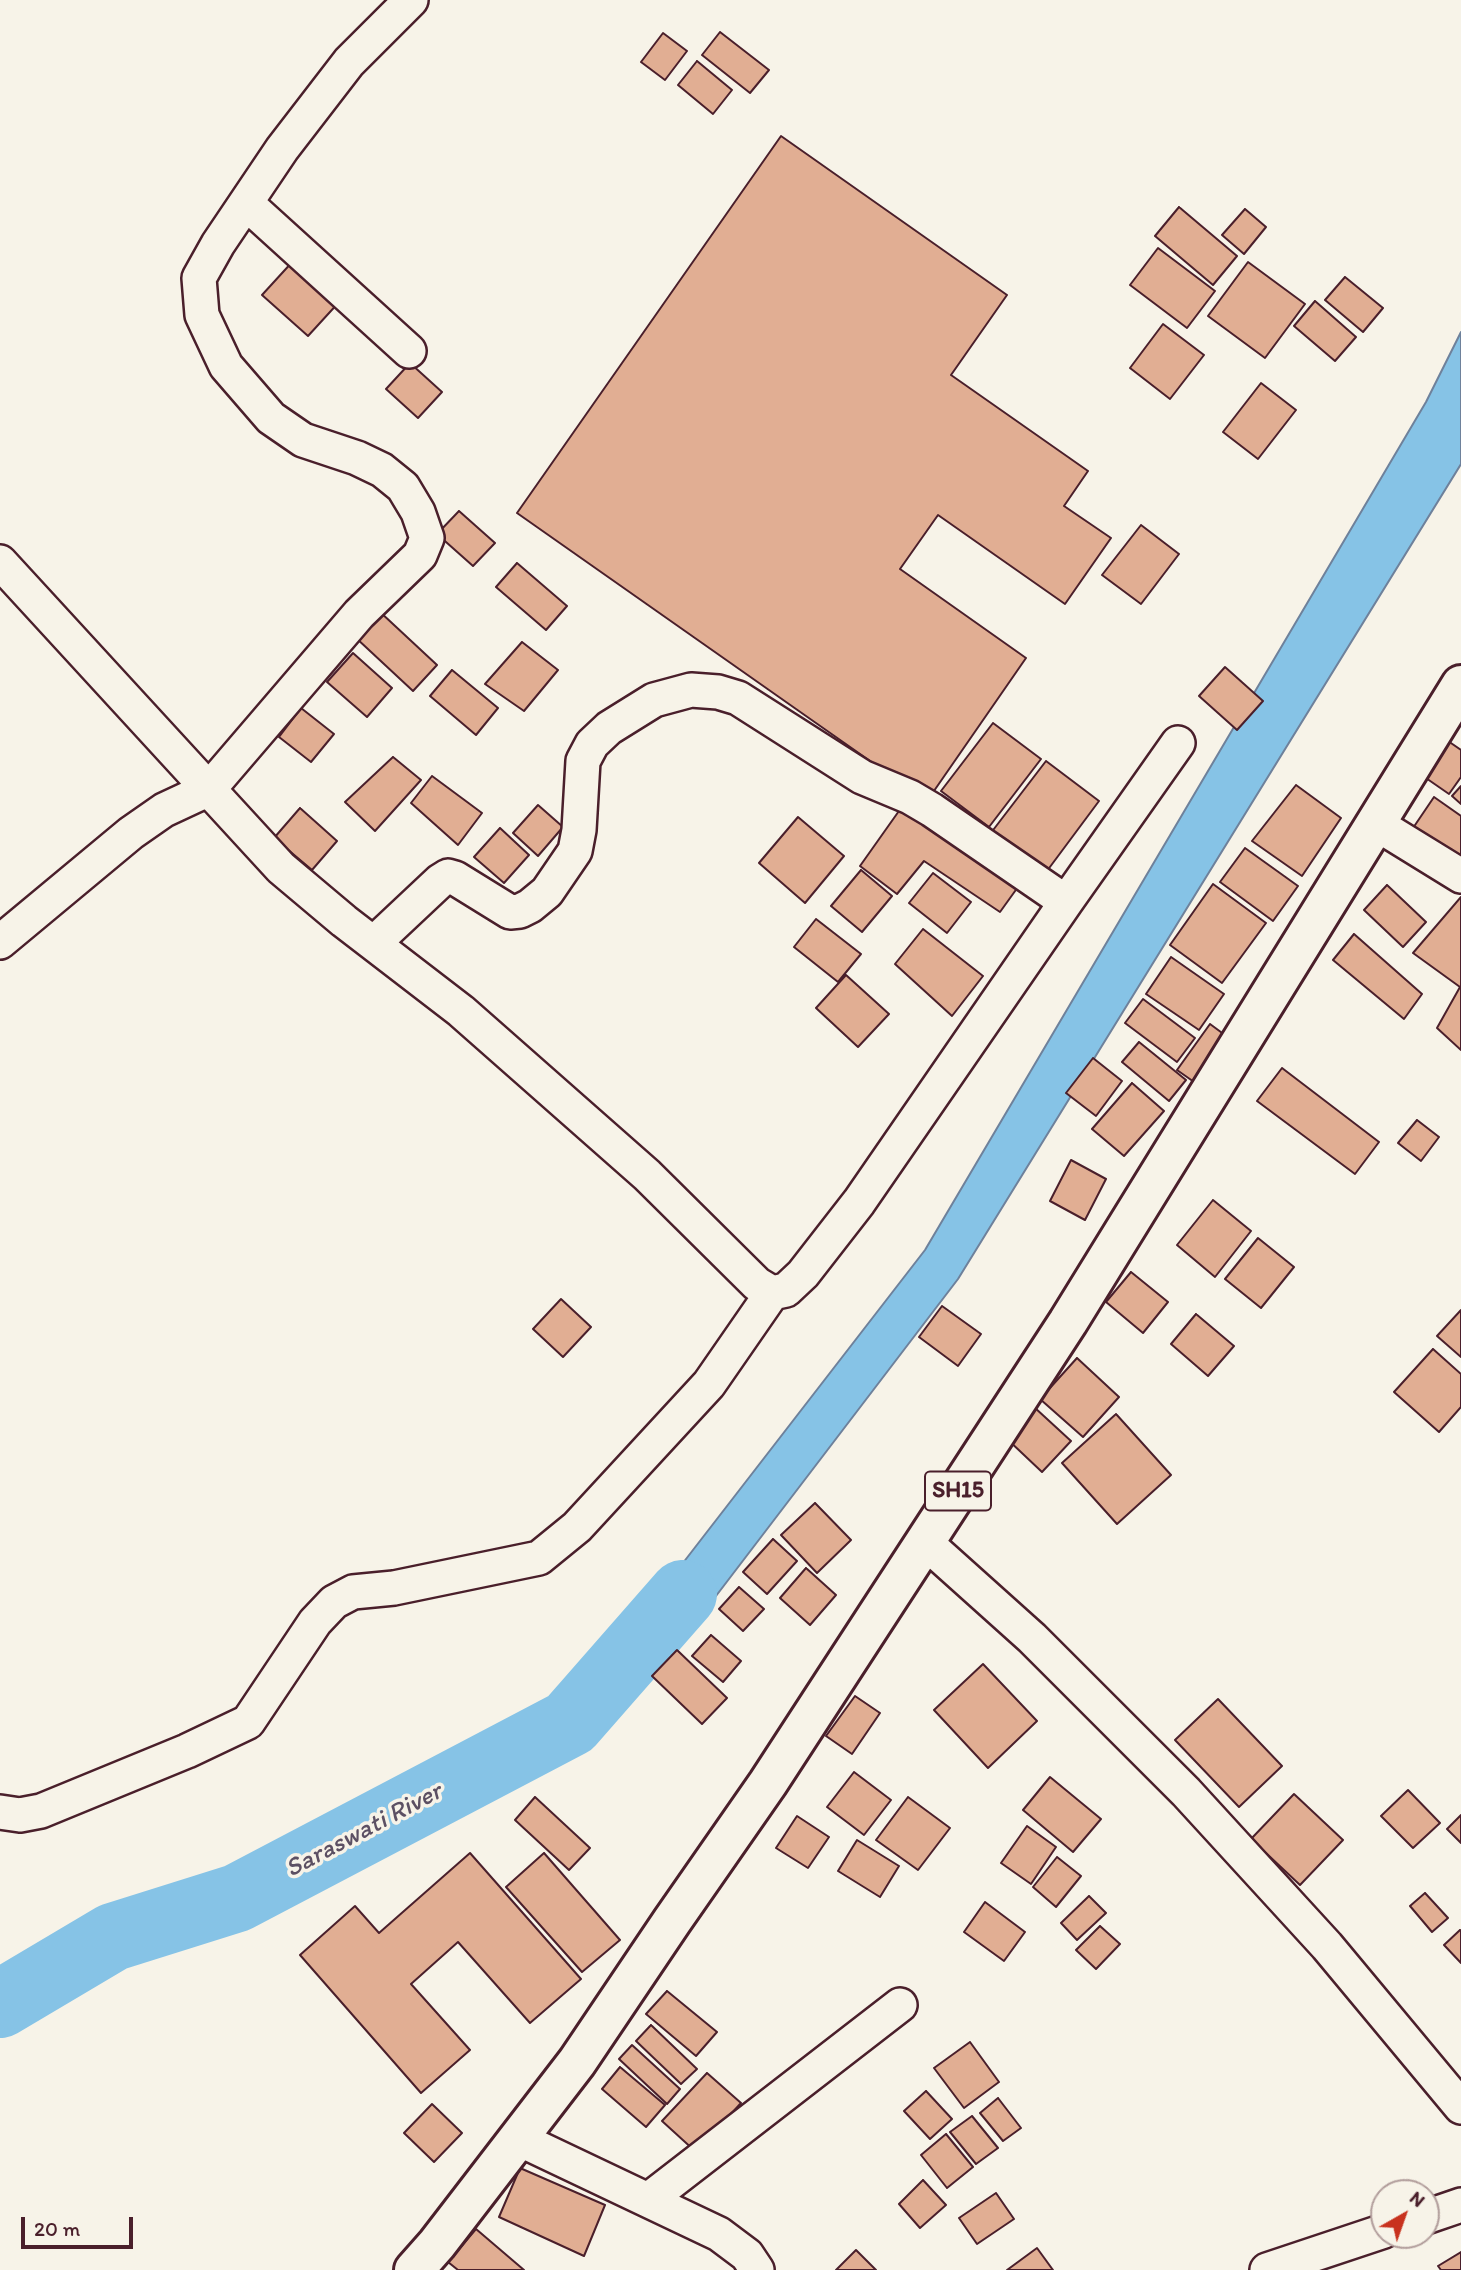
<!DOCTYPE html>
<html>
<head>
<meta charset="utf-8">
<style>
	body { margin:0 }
	#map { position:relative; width:1461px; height:2270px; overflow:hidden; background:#f7f3e8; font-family:Itim,sans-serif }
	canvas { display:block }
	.north { position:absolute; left:1370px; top:2179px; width:70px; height:70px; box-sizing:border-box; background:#f7f3e8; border:2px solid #b29e9c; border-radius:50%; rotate:40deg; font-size:19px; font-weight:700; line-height:28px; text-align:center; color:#4a1f2b }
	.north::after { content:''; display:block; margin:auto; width:24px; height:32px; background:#c8321e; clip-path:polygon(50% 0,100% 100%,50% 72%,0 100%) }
	.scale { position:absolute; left:21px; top:2217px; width:112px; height:32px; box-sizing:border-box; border:4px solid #4a1f2b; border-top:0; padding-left:9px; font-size:21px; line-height:24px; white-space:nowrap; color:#4a1f2b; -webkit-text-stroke:5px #f7f3e8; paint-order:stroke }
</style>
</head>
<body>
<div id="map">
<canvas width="1461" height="2270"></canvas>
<div class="north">N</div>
<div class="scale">20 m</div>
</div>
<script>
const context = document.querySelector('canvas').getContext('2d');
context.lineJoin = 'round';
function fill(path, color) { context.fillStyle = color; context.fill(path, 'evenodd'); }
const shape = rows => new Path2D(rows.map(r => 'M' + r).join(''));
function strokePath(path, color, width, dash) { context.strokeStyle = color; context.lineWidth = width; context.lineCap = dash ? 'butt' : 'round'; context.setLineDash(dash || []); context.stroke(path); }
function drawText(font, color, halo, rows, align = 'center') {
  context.font = font + ' Itim,sans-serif'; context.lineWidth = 7; context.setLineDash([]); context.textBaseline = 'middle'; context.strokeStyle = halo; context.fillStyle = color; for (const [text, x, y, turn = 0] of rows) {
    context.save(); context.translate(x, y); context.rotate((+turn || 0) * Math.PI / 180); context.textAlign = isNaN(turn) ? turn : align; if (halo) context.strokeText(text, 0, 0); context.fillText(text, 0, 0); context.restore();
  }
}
const water = shape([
	[1461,332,1461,464,958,1279,703,1613,669,1581,925,1250,1426,402,1461,332]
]);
const river = shape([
	[0,2004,113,1937,237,1898,570,1723,683,1594]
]);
const building = shape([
	[720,32,769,70,750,93,702,55,720,32],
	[663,33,687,51,665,80,641,62,663,33],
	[697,61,732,90,713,114,678,85,697,61],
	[781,136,1007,295,951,375,1088,471,1064,506,1111,538,1065,604,938,515,900,569,1026,658,927,801,517,513,781,136],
	[1179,207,1237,256,1213,285,1155,236,1179,207],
	[1245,209,1266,227,1244,254,1222,235,1245,209],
	[1158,248,1215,291,1187,328,1130,285,1158,248],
	[294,260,340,301,308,336,262,295,294,260],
	[1248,262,1305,304,1265,358,1208,316,1248,262],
	[1345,277,1383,308,1363,332,1325,300,1345,277],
	[1315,301,1356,337,1335,361,1294,326,1315,301],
	[1163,324,1204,355,1170,399,1130,368,1163,324],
	[410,363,442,392,418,418,386,389,410,363],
	[1261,383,1296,410,1258,459,1223,432,1261,383],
	[459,511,495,543,473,566,437,534,459,511],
	[1141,525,1179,554,1141,604,1102,575,1141,525],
	[517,563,567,606,546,630,496,587,517,563],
	[379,611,437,665,413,691,355,637,379,611],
	[522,642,558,670,524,711,485,684,522,642],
	[353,653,392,688,367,717,327,682,353,653],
	[1225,667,1263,701,1237,730,1199,696,1225,667],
	[452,670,498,708,476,735,430,696,452,670],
	[301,708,334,734,311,762,279,737,301,708],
	[993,723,1041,759,989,827,941,791,993,723],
	[1448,741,1461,750,1461,777,1449,794,1423,776,1448,741],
	[393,757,421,780,375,831,345,802,393,757],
	[1046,761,1099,801,1041,879,987,838,1046,761],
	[432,776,482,813,458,845,411,803,432,776],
	[1296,785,1341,818,1302,876,1252,841,1296,785],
	[1461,786,1461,804,1452,796,1461,786],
	[1434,797,1461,816,1461,866,1411,831,1434,797],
	[906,801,1023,880,1000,912,924,861,897,894,860,866,906,801],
	[538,805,563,827,538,856,513,833,538,805],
	[300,808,337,841,312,870,274,838,300,808],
	[798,817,844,856,805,903,759,863,798,817],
	[500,828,529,855,504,883,474,857,500,828],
	[1245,848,1298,886,1273,921,1220,882,1245,848],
	[861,870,892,896,862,932,831,906,861,870],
	[933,873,971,902,947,933,909,903,933,873],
	[1213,884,1266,923,1222,983,1170,945,1213,884],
	[1387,885,1426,922,1403,947,1364,910,1387,885],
	[1461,897,1461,1050,1437,1028,1460,987,1413,953,1461,897],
	[816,919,861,954,838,982,794,947,816,919],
	[923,929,983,976,952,1016,895,964,923,929],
	[1354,934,1422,994,1404,1019,1333,960,1354,934],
	[1171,957,1224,994,1199,1030,1146,994,1171,957],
	[846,975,889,1014,858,1047,816,1008,846,975],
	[1143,999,1195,1038,1177,1062,1125,1023,1143,999],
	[1210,1024,1237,1044,1204,1089,1177,1070,1210,1024],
	[1139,1042,1186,1080,1169,1101,1122,1062,1139,1042],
	[1093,1058,1122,1081,1096,1116,1066,1093,1093,1058],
	[1282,1068,1379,1142,1355,1174,1257,1101,1282,1068],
	[1132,1083,1164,1111,1124,1156,1092,1129,1132,1083],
	[1417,1120,1439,1137,1421,1161,1398,1143,1417,1120],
	[1071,1160,1106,1179,1085,1220,1050,1201,1071,1160],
	[1213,1200,1251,1231,1215,1277,1177,1245,1213,1200],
	[1258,1238,1294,1267,1261,1308,1225,1279,1258,1238],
	[1131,1272,1168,1302,1143,1333,1106,1302,1131,1272],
	[561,1299,591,1327,563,1357,533,1329,561,1299],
	[942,1306,981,1334,958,1366,919,1337,942,1306],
	[1461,1310,1461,1357,1437,1336,1461,1310],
	[1196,1314,1234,1346,1208,1376,1171,1344,1196,1314],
	[1433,1349,1461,1374,1461,1407,1439,1432,1394,1392,1433,1349],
	[1077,1358,1119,1397,1083,1437,1040,1399,1077,1358],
	[1034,1407,1071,1441,1042,1472,1005,1437,1034,1407],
	[1116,1414,1171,1475,1117,1524,1062,1463,1116,1414],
	[815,1503,851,1540,817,1573,781,1535,815,1503],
	[773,1539,797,1561,767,1594,743,1572,773,1539],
	[806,1568,836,1595,810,1625,780,1598,806,1568],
	[739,1587,764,1609,743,1631,719,1609,739,1587],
	[711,1635,741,1661,723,1682,692,1656,711,1635],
	[677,1650,727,1698,702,1724,652,1676,677,1650],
	[983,1664,1037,1721,988,1768,934,1710,983,1664],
	[855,1696,880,1713,852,1754,826,1736,855,1696],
	[1218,1699,1282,1766,1239,1807,1175,1740,1218,1699],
	[854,1772,891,1800,864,1835,827,1807,854,1772],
	[1050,1777,1101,1819,1073,1852,1023,1810,1050,1777],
	[1408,1790,1440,1823,1413,1848,1381,1816,1408,1790],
	[1294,1794,1343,1840,1300,1885,1251,1839,1294,1794],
	[535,1797,590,1848,569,1870,515,1820,535,1797],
	[908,1797,950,1828,918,1870,876,1840,908,1797],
	[1461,1815,1461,1843,1447,1829,1461,1815],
	[797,1816,829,1837,808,1868,776,1848,797,1816],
	[1027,1826,1056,1847,1031,1884,1001,1863,1027,1826],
	[857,1840,899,1866,880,1897,838,1871,857,1840],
	[470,1853,581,1979,530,2023,458,1942,411,1984,470,2050,421,2093,300,1955,355,1906,379,1933,470,1853],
	[544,1853,620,1940,582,1972,506,1887,544,1853],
	[1057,1857,1081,1876,1056,1907,1033,1887,1057,1857],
	[1425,1893,1448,1918,1432,1932,1410,1906,1425,1893],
	[1089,1896,1106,1913,1077,1940,1061,1923,1089,1896],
	[985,1902,1025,1932,1004,1961,964,1932,985,1902],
	[1100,1926,1120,1944,1096,1969,1076,1950,1100,1926],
	[1460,1930,1461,1931,1461,1963,1444,1945,1460,1930],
	[667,1991,717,2032,696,2056,646,2014,667,1991],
	[651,2025,697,2069,681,2084,636,2041,651,2025],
	[970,2042,999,2082,964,2108,934,2068,970,2042],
	[632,2045,680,2089,667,2104,619,2059,632,2045],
	[620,2067,665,2105,646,2127,602,2089,620,2067],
	[707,2073,741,2103,696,2152,662,2121,707,2073],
	[926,2091,952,2119,930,2139,904,2111,926,2091],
	[998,2098,1021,2128,1003,2141,980,2113,998,2098],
	[432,2104,462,2133,434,2162,404,2133,432,2104],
	[972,2116,998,2148,976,2164,950,2132,972,2116],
	[946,2134,973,2167,947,2188,921,2155,946,2134],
	[520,2168,605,2205,584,2256,499,2217,520,2168],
	[923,2180,946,2205,920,2228,899,2204,923,2180],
	[996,2193,1014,2219,977,2244,959,2218,996,2193],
	[476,2229,524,2270,458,2270,448,2262,476,2229],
	[1037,2248,1053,2270,1007,2270,1037,2248],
	[856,2250,876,2270,836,2270,856,2250],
	[1461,2252,1461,2270,1441,2270,1438,2266,1461,2252]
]);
const minor = shape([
	[246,203,409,351],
	[0,562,281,868,344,921,461,1011,647,1175,757,1284,772,1293,786,1290,803,1274,859,1202,1066,902,1178,743],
	[1375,823,1461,876],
	[0,942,131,833,164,810,209,789,359,614,420,555,427,538,418,512,403,487,382,470,357,458,303,440,271,418,226,366,202,315,199,278,218,244,282,149,349,62,411,0],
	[374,943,440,881,448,876,455,878,510,912,520,911,530,906,547,892,575,851,579,830,583,761,592,744,609,728,654,700,691,690,718,692,738,698,862,777,910,797,932,810,1066,902],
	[925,1542,1032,1638,1186,1792,1327,1946,1461,2107],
	[0,1812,20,1815,41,1811,187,1751,248,1722,315,1622,334,1602,353,1592,394,1588,539,1558,577,1527,709,1384,772,1293],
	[519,2139,719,2234,747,2255,757,2270],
	[648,2200,900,2005],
	[1426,2217,1461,2205],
	[1267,2270,1384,2231]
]);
const primary = shape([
	[414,2270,437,2244,577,2062,672,1921,768,1783,1068,1322,1461,685]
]);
const shields = [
	[958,1491,66]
];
const shieldNames = [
	["SH15",958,1491]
];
const waterNames = [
	["Saraswati River",364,1831,-28]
];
fill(water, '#86c3e6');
strokePath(water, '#6e819b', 2);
strokePath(river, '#86c3e6', 68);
fill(building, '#e1ae93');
strokePath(building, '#4a1f2b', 2);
strokePath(minor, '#4a1f2b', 38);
strokePath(primary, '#4a1f2b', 44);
strokePath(minor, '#f7f3e8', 33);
strokePath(primary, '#f7f3e8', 38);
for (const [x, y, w] of shields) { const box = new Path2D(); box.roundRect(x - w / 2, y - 19.5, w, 39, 5); context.fillStyle = '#f7f3e8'; context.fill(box); strokePath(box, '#4a1f2b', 2); }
drawText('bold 23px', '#4a1f2b', null, shieldNames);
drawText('italic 26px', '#5c5063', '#f7f3e8', waterNames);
</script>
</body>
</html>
